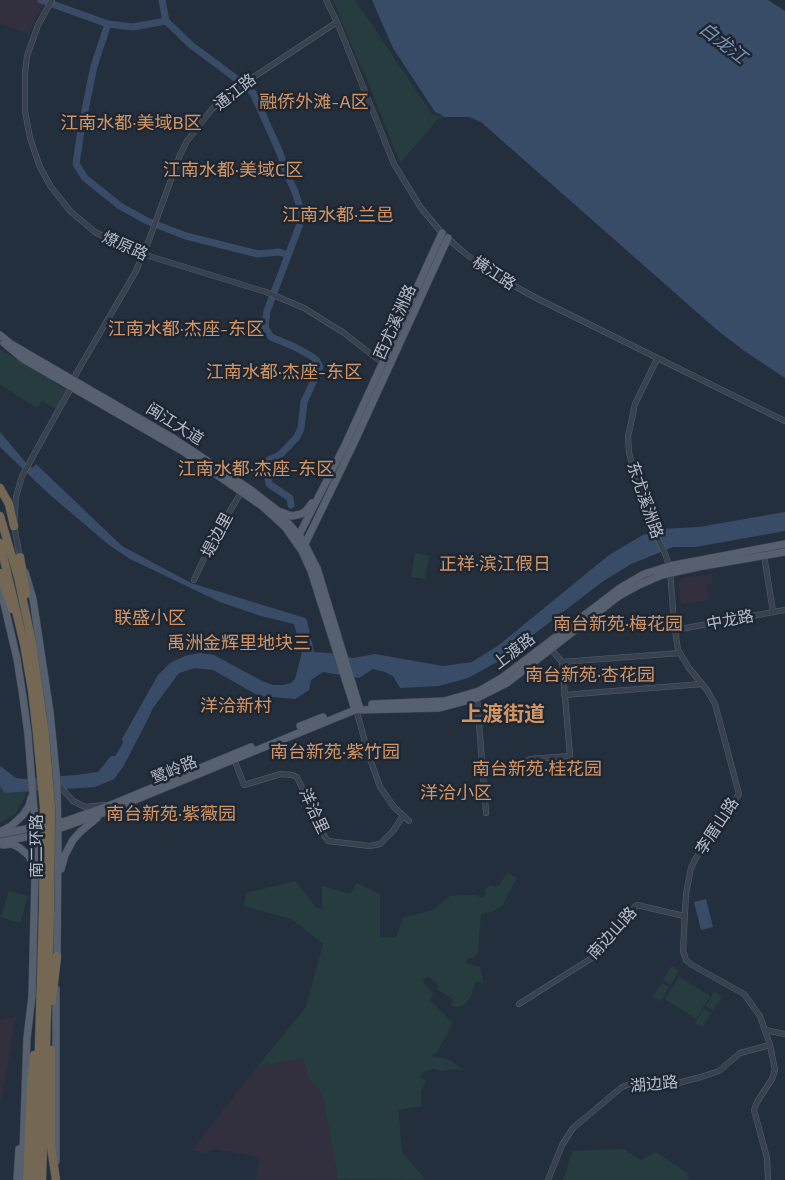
<!DOCTYPE html>
<html>
<head>
<meta charset="utf-8">
<style>
	body { margin:0 }
	canvas { display:block; background:#242f3e }
</style>
</head>
<body>
<canvas width="785" height="1180"></canvas>
<script>
const context = document.querySelector('canvas').getContext('2d');
context.lineJoin = 'round';
function fill(path, color) { context.fillStyle = color; context.fill(path, 'evenodd'); }
const shape = rows => new Path2D(rows.map(r => 'M' + r).join(''));
function strokePath(path, color, width, dash) { context.strokeStyle = color; context.lineWidth = width; context.lineCap = dash ? 'butt' : 'round'; context.setLineDash(dash || []); context.stroke(path); }
function drawText(font, color, halo, rows, align = 'center') {
  context.font = font + ' "Exo 2","Noto Sans SC",sans-serif'; context.lineWidth = 5; context.setLineDash([]); context.textBaseline = 'middle'; context.strokeStyle = halo; context.fillStyle = color; for (const [text, x, y, turn = 0] of rows) {
    context.save(); context.translate(x, y); context.rotate((+turn || 0) * Math.PI / 180); context.textAlign = isNaN(turn) ? turn : align; if (halo) context.strokeText(text, 0, 0); context.fillText(text, 0, 0); context.restore();
  }
}
const medical = shape([
	[0,0,46,0,36,17,29,34,0,23],
	[712,574,712,584,707,584,708,600,681,604,679,583,681,578],
	[16,1017,5,1079,0,1105,0,1020],
	[303,1058,309,1079,318,1088,323,1097,338,1179,343,1180,256,1180,260,1157,215,1149,204,1153,192,1150,257,1067]
]);
const green = shape([
	[333,0,355,0,432,114,444,117,439,118,400,163,362,67,359,63],
	[0,349,52,381,66,391,56,409,42,401,37,408,0,385],
	[415,553,429,556,425,579,411,577],
	[0,786,5,793,25,792,25,797,16,813,0,823],
	[507,873,517,878,503,905,492,912,481,914,478,952,473,958,468,958,466,963,480,967,484,984,476,981,470,998,463,1005,457,1007,451,1006,453,999,438,990,437,984,429,977,422,980,433,994,430,1000,453,1023,437,1052,431,1055,431,1057,437,1057,450,1060,463,1070,451,1069,442,1071,435,1069,422,1072,420,1077,426,1081,421,1092,422,1106,398,1110,402,1152,426,1180,338,1179,323,1097,318,1088,309,1079,303,1058,257,1067,306,1007,323,944,292,919,244,906,246,893,296,881,316,908,322,909,322,886,350,894,357,883,380,894,380,937,396,938,403,918,433,910,450,896,474,895,483,898,486,895,484,890,490,885,495,887,499,885],
	[9,891,28,896,20,923,1,917],
	[672,966,679,971,671,985,663,980],
	[679,977,710,996,696,1019,665,999],
	[662,983,669,987,661,1001,653,997],
	[714,992,722,996,713,1010,706,1006],
	[704,1009,711,1013,703,1027,695,1023],
	[624,1149,641,1160,656,1152,687,1173,689,1180,563,1180,573,1151]
]);
const water = shape([
	[372,0,768,0,785,11,785,378,743,350,716,329,481,122,469,117,444,117,440,114,435,112,393,48],
	[0,432,27,464,33,468,36,464,122,546,191,583,305,618,307,620,314,652,329,653,353,658,375,654,443,666,472,662,499,645,609,555,643,535,661,529,699,527,785,512,785,531,695,547,673,547,631,564,602,582,499,661,468,678,439,686,400,688,393,676,385,672,373,669,359,678,323,672,311,680,309,690,295,699,259,696,213,670,195,668,179,673,153,708,149,717,123,767,114,779,95,787,5,793,0,786,0,766,16,778,23,779,76,775,98,772,111,756,123,756,125,751,122,739,158,675,170,663,185,656,200,653,214,655,262,681,273,685,283,685,291,683,295,679,302,653,294,624,261,616,220,602,130,559,109,545,49,494,0,447],
	[706,899,713,927,701,930,694,902]
]);
const river = shape([
	[41,0,108,24,133,27,166,21],
	[162,0,166,21,191,45,230,74,253,93,280,153,287,175,294,189,303,216,267,311,265,327,271,337,295,347,311,356,317,361,320,367,304,402,301,428,297,437,280,455,269,460,266,467,269,484,290,498,291,505],
	[108,24,94,66,81,130,76,164,85,178,120,206,147,221,186,236,258,254,279,252,288,255],
	[115,763,129,740]
]);
const minor = shape([
	[52,0,38,25,27,56,25,73,25,111,30,138,40,167,51,187,71,212,95,232,126,249,266,292,304,308,344,333,389,368],
	[326,0,337,22,394,164,421,208,442,233,461,250,489,272,538,299,785,421],
	[657,359,635,404,628,437,629,453,646,512,666,556,670,570,674,623,678,650,689,668,707,690,715,704,739,794,696,858,691,868,686,894,683,951,686,960,692,965,744,994,760,1016,770,1045,775,1070,772,1079,757,1102,754,1110,767,1158,768,1180],
	[764,555,773,612],
	[20,557,14,526,16,497,22,476,72,386,76,374,136,271,149,240,180,155,187,141,212,109,228,94,337,22],
	[194,580,213,539,242,491],
	[675,630,785,610],
	[562,662,680,653],
	[564,695,702,684],
	[477,698,486,813],
	[356,709,368,753,380,787,394,807,409,821],
	[234,759,244,785,281,774,292,775,297,777,325,837,328,841,370,846,380,844,393,831,403,816],
	[483,769,518,766,530,759,570,756,562,662,551,649],
	[57,783,73,801,85,807,105,805],
	[519,1004,595,956,624,916,637,905,684,916],
	[765,1030,785,1034],
	[548,1180,562,1145,573,1128,622,1087,630,1084,651,1082,678,1083,701,1077,719,1071,740,1053,770,1045]
]);
const major = shape([
	[0,335,11,344,173,438,251,490,278,511,302,539,317,568,360,709],
	[4,343,23,359,184,452,262,506,285,527,302,551,311,571,355,710],
	[281,512,292,516,301,514,306,511,312,503],
	[298,537,345,445,442,233],
	[304,546,354,443,448,238],
	[25,572,33,599,50,712,57,783,58,843,57,961],
	[0,586,17,659,23,697,28,734,36,836,32,996,27,1038,22,1180],
	[372,704,444,701,479,691,503,677,620,588,644,574,669,566,785,544],
	[300,726,323,717],
	[0,832,11,826,23,815,29,806,31,798],
	[0,834,66,821,113,804,251,747],
	[0,842,47,833,103,813,355,710,439,708,477,698,507,683,619,596,641,584,662,575,698,567,785,552],
	[3,845,12,844,20,848,29,856,34,867],
	[61,869,65,855,73,840,80,832,97,818],
	[56,1161,56,989],
	[17,1180,19,1149]
]);
const highway = shape([
	[0,488,9,504,14,526],
	[0,516,18,577,32,643,45,734],
	[0,543,24,644,32,690,37,734],
	[20,557,26,594],
	[0,573,12,609],
	[52,1001,57,956],
	[51,1050,51,1147,56,1180],
	[27,1180,31,1086,34,1055],
	[35,1180,43,911],
	[42,1180,50,912]
]);
const highwayBridge = shape([
	[37,734,44,807,43,911],
	[45,734,51,807,50,912]
]);
const streetNames = [
	["通江路",235,92,-38],
	["燎原路",125,246,24],
	["横江路",494,273,33],
	["西尤溪洲路",395,322,-66],
	["闽江大道",175,424,32],
	["东尤溪洲路",645,500,71],
	["堤边里",217,535,-62],
	["中龙路",730,620,-11],
	["上渡路",514,651,-37],
	["鹭岭路",174,770,-23],
	["洋洽里",314,811,65],
	["李厝山路",717,826,-57],
	["南二环路",37,846,-90],
	["南边山路",612,933,-48],
	["湖边路",654,1084,-5]
];
const waterNames = [
	["白龙江",723,43,38]
];
const neighbourhoodNames = [
	["融侨外滩-A区",314,102],
	["江南水都·美域B区",131,123],
	["江南水都·美域C区",233,170],
	["江南水都·兰邑",338,215],
	["江南水都·杰座-东区",186,329],
	["江南水都·杰座-东区",284,372],
	["江南水都·杰座-东区",256,469],
	["正祥·滨江假日",495,564],
	["联盛小区",150,618],
	["南台新苑·梅花园",618,624],
	["禹洲金辉里地块三",239,643],
	["南台新苑·杏花园",590,675],
	["洋洽新村",236,706],
	["南台新苑·紫竹园",335,752],
	["南台新苑·桂花园",537,769],
	["洋洽小区",456,793],
	["南台新苑·紫薇园",171,814]
];
const districtNames = [
	["上渡街道",503,714]
];
fill(medical, '#32303f');
fill(green, '#263c3f');
fill(water, '#394c67');
strokePath(river, '#394c67', 7);
strokePath(minor, '#565f6c', 6);
strokePath(major, '#414a57', 8);
strokePath(highway, '#434c59', 9);
strokePath(minor, '#38414e', 5);
strokePath(major, '#56606e', 7);
strokePath(highway, '#746855', 8);
strokePath(highwayBridge, '#434c59', 9, []);
strokePath(highwayBridge, '#746855', 8);
drawText('16px', '#b4bcc9', '#1d2633', streetNames);
drawText('italic 18px', '#7c92b1', '#1d2633', waterNames);
drawText('18px', '#d59563', '#1d2633', neighbourhoodNames);
drawText('bold 21px', '#d59563', '#1d2633', districtNames);
</script>
</body>
</html>
